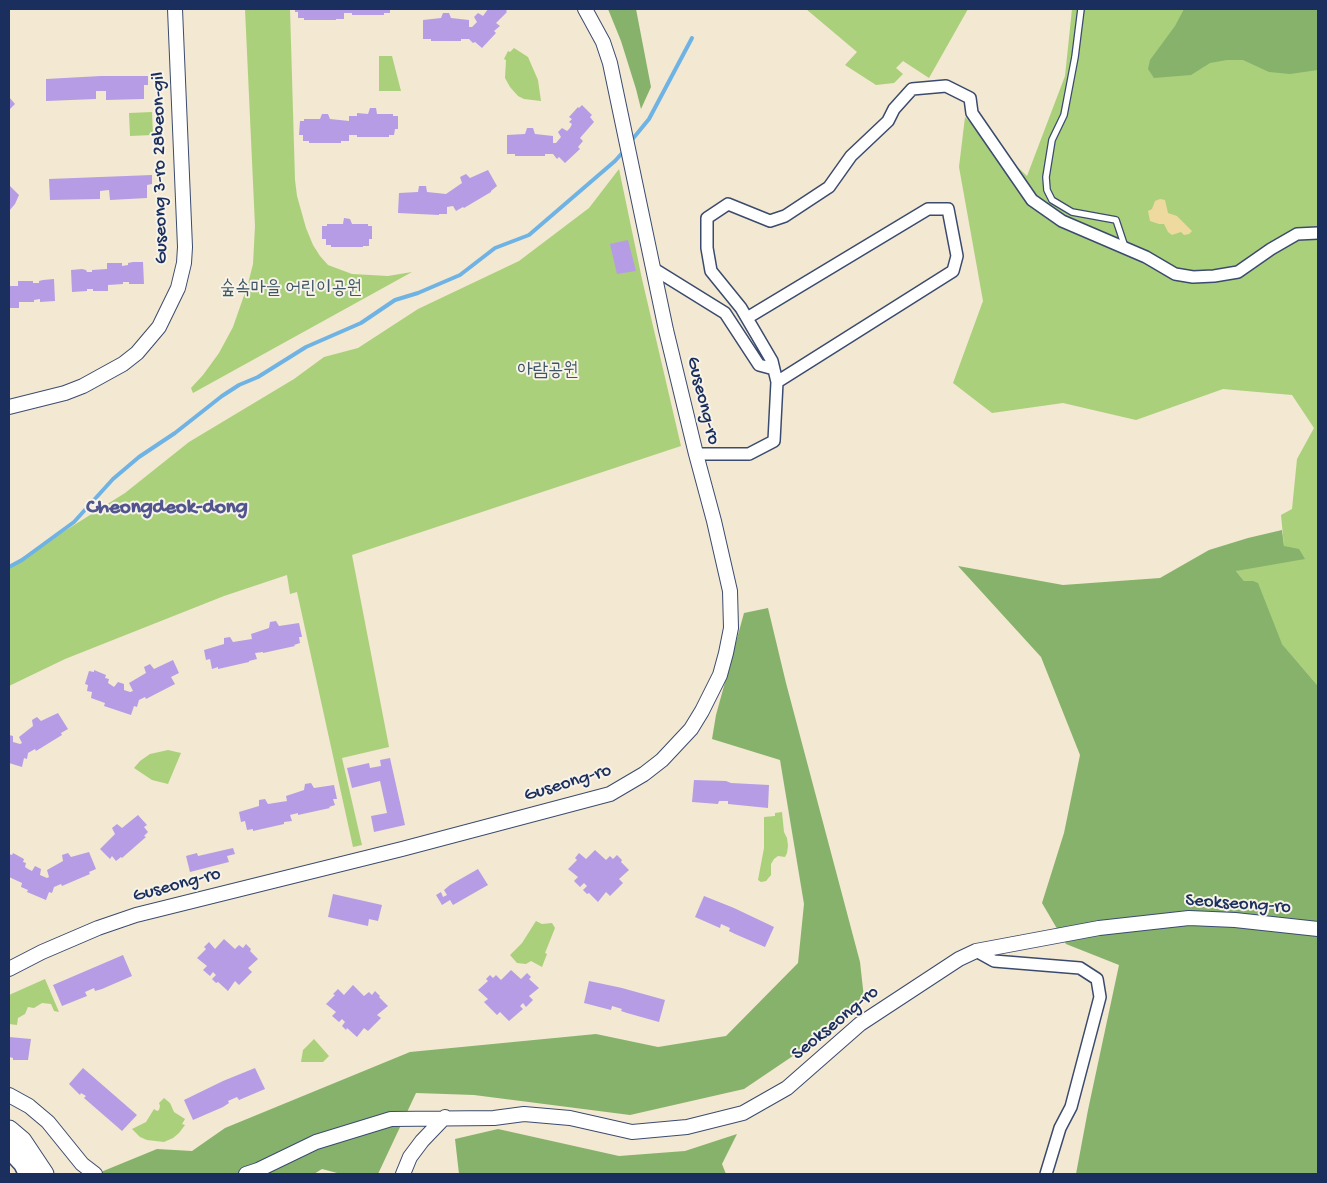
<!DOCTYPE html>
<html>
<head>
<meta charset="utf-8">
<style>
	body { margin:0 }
	#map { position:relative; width:1327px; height:1183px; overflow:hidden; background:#f3e8d1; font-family:"Gochi Hand",sans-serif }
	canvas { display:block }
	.frame { position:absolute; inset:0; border:10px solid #1b2f5e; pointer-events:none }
</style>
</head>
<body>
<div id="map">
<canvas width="1327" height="1183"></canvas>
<div class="frame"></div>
</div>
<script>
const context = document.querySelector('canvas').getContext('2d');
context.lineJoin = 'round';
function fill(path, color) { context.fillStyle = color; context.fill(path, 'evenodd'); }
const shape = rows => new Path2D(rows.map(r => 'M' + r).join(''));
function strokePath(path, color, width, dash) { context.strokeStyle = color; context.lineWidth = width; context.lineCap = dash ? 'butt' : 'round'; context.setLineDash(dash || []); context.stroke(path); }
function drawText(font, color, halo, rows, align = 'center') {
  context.font = font + ' "Gochi Hand","Poor Story",sans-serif'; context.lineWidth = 4; context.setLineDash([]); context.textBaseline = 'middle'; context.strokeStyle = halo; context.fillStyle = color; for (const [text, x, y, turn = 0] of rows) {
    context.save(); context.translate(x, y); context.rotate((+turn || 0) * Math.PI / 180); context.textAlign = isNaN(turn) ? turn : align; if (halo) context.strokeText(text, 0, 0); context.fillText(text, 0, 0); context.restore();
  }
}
const green = shape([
	[245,9,290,9,295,180,297,196,306,228,313,245,320,256,328,265,352,274,388,276,412,272,193,393,191,388,203,375,219,353,233,327,248,284,253,264,255,226],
	[806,9,968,9,929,78,903,61,896,68,903,74,894,83,876,85,845,65,857,52],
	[1072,9,1318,9,1318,686,1281,643,1253,581,1244,581,1236,571,1284,546,1281,515,1292,509,1297,459,1314,428,1292,395,1223,389,1136,420,1063,403,992,413,953,383,983,301,959,167,965,117,1027,176,1065,76],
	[514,48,528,57,538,80,541,101,524,99,518,96,510,87,505,78,506,60,504,59,508,51,510,52],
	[379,56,392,56,401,91,379,91],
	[152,112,153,135,130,136,129,113],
	[619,169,642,279,681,446,352,555,389,747,342,758,362,845,353,847,297,592,290,594,287,575,224,596,65,659,9,686,9,566,125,493,189,442,294,379,324,357,358,348,418,309,519,261,589,208],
	[168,750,181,753,168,784,152,780,134,768,140,761,150,754],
	[782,812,784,832,787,838,788,846,787,853,785,857,778,856,774,859,771,864,771,875,766,881,761,882,758,880,764,848,764,817,775,816,775,813],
	[536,921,542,924,552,923,555,928,545,953,547,954,542,967,531,961,526,964,517,963,510,955,522,943],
	[45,979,59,1012,54,1011,51,1004,42,1003,34,1008,28,1007,25,1014,18,1018,17,1025,9,1024,9,995],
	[314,1039,329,1056,323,1062,301,1062,303,1050],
	[164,1098,170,1103,174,1112,185,1119,182,1124,185,1125,179,1133,173,1138,164,1142,147,1140,140,1137,132,1129,146,1122,154,1109,157,1111,159,1110,160,1106,159,1103]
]);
const forest = shape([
	[608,9,636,9,651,87,641,109,636,89,621,41],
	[1184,9,1318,9,1318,70,1290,74,1269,72,1243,60,1227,60,1210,63,1191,75,1154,78,1148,69,1150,60,1175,26],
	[1282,530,1284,546,1299,549,1305,559,1236,571,1244,581,1253,581,1258,583,1282,644,1318,686,1318,1174,1076,1174,1088,1110,1119,965,1066,944,1042,903,1064,833,1080,755,1041,657,958,566,1063,585,1160,578,1209,550,1248,538],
	[768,608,786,683,860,962,864,998,821,1037,744,1089,630,1115,474,1095,416,1093,378,1174,341,1174,322,1169,314,1174,96,1174,157,1149,192,1151,225,1128,410,1052,596,1034,658,1047,726,1036,798,963,804,904,780,760,712,739,716,715,744,613],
	[498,1129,619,1156,685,1151,737,1134,722,1164,726,1174,459,1174,455,1139]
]);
const sand = shape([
	[1160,199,1165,200,1168,213,1177,216,1192,231,1189,234,1184,235,1181,232,1172,235,1168,232,1164,224,1159,224,1150,221,1148,211,1152,209,1155,201]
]);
const stream = shape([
	[631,141,649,119,692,38],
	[9,567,22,560,74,522,113,479,139,457,175,433,222,396,239,385,258,377,306,347,361,323,395,300,418,293,460,275,495,248,529,235,615,161,624,151]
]);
const building = shape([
	[295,9,390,9,390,13,384,13,384,15,352,15,352,13,344,13,344,19,336,19,336,20,304,20,304,18,298,18,298,12,295,12],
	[488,9,508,9,506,11,507,12,496,23,500,26,494,31,496,33,482,48,475,42,473,43,469,39,461,39,461,41,431,41,431,39,423,39,423,20,441,18,443,13,449,13,451,18,469,20,469,27,472,27,477,22,474,17,478,13,483,16],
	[101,76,148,76,148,85,144,85,144,99,106,100,106,91,96,91,96,99,46,101,46,79],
	[9,97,15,104,9,110],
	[582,105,592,115,590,117,594,122,580,138,583,141,578,147,580,149,565,163,559,157,557,159,553,154,545,154,545,156,515,156,515,154,507,154,507,135,525,134,527,128,533,128,535,134,553,136,553,143,556,143,561,137,558,132,562,128,567,131,570,128,572,124,569,122,572,119,569,117,578,107,579,108],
	[370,108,376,108,377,114,393,114,393,116,398,116,398,129,395,129,394,135,389,135,389,137,357,137,357,135,349,135,349,141,341,141,341,143,309,143,309,141,303,141,303,135,299,135,300,121,304,121,304,119,320,119,322,114,328,114,330,119,349,121,349,116,357,116,357,113,368,114],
	[488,170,497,186,491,191,491,192,464,208,463,207,456,211,453,206,447,207,447,214,439,214,439,215,398,213,399,193,418,192,419,186,426,186,427,192,446,194,462,183,460,177,466,174,470,178],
	[152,175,152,184,147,185,147,198,110,200,109,190,100,191,100,199,50,200,49,179],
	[9,185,19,195,15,204,9,211],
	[344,218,350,219,352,224,368,224,368,226,372,226,372,239,369,239,369,246,363,246,363,247,331,247,331,245,326,245,326,239,322,239,322,226,327,226,327,224,343,224],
	[628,240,636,271,617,274,610,244],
	[133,262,143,262,144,284,129,284,129,282,123,282,123,284,108,285,108,291,93,291,93,289,87,289,87,291,72,292,71,270,82,269,86,270,87,272,92,272,92,270,107,269,107,263,122,263,122,266,128,265,128,263],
	[54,279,55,301,40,302,40,299,34,300,34,302,19,302,19,308,9,308,9,286,18,286,18,281,33,281,33,283,39,283,39,281,43,280],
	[276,621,279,626,299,623,302,637,299,637,300,643,294,645,295,646,263,653,263,652,255,653,257,659,249,661,249,662,218,669,218,667,212,669,210,659,206,660,204,650,224,644,224,638,230,637,233,642,252,639,251,634,269,628,270,622],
	[173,660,179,673,171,677,175,684,146,699,145,697,139,700,137,707,134,706,131,715,104,706,105,703,91,698,92,692,87,691,88,685,85,684,89,671,94,672,94,670,106,675,105,678,109,679,108,683,114,687,118,682,124,684,124,690,130,692,133,691,129,683,146,673,144,667,150,664,154,669],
	[58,713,68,729,61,733,62,735,36,751,35,749,28,753,27,759,24,758,22,767,9,763,9,735,13,736,13,742,20,744,22,743,19,737,33,726,32,720,37,717,41,721],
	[390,758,405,825,374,832,371,816,387,813,380,781,352,788,347,768,369,763,370,768,381,766,380,760],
	[694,780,726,781,731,783,769,785,768,808,728,804,728,801,719,801,718,804,692,802],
	[311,783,314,788,334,785,337,799,333,799,335,805,329,807,330,808,298,815,298,813,290,815,292,821,284,822,284,824,253,831,253,829,247,830,245,821,241,822,239,812,259,806,259,800,265,799,268,804,287,801,286,796,304,790,305,784],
	[138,815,147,825,144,827,148,832,144,836,146,837,122,858,121,857,116,861,112,856,110,859,100,849,115,834,112,828,117,824,122,828],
	[233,848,235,854,227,856,229,862,190,872,186,856,197,853,198,856],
	[595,850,606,860,610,856,613,859,617,855,622,860,621,862,629,870,619,879,623,883,610,896,606,892,598,902,589,893,587,894,583,890,587,886,584,883,580,887,574,881,578,877,568,869,577,860,575,858,579,853,586,859],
	[89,852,96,869,89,872,90,874,62,886,61,884,54,887,52,893,49,892,46,900,27,892,28,890,21,887,22,883,9,877,9,854,12,855,13,853,24,859,23,862,26,863,25,867,28,869,32,871,35,866,41,869,40,875,47,878,49,877,47,870,63,861,62,855,68,853,71,857],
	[478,869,488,885,453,905,450,900,442,905,436,895,441,892,443,897,447,895,444,890,450,885],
	[333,894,382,905,378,921,369,919,368,926,328,917],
	[704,896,734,908,774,927,765,947,735,934,729,931,730,928,721,924,720,928,695,917],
	[224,939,235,949,239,945,243,948,246,944,251,949,250,951,258,959,248,968,252,972,239,985,235,981,228,991,218,982,216,983,212,979,216,975,213,972,210,976,203,970,207,966,197,958,206,949,204,947,209,942,215,949],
	[123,955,132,976,102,989,95,991,94,988,85,992,87,996,62,1006,53,985],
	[511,970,521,979,527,973,531,977,529,979,539,988,529,996,533,1000,526,1007,523,1003,520,1006,523,1009,509,1021,500,1012,497,1015,484,1002,488,999,478,990,488,981,486,979,490,975,493,978,496,975,501,980],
	[589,981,622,988,665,1000,659,1022,627,1013,621,1011,622,1009,612,1006,611,1010,584,1003],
	[353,985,364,996,369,992,372,995,375,991,380,996,379,997,388,1006,377,1015,381,1018,368,1031,364,1028,357,1037,347,1028,346,1030,342,1026,345,1022,342,1019,339,1022,332,1016,336,1012,326,1004,335,995,333,994,338,989,344,995],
	[9,1037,31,1039,28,1060,13,1060,13,1058,9,1057],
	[83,1068,137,1115,122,1131,84,1098,86,1096,81,1093,80,1095,69,1084],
	[255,1068,265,1089,239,1100,237,1097,228,1101,229,1103,223,1107,193,1120,184,1100,223,1081]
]);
const service = shape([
	[1081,9,1075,57,1064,115,1052,140,1046,177,1047,190,1052,200,1072,212,1116,220,1125,247]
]);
const minor = shape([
	[654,269,725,313,759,365,774,369],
	[747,318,928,209,948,209,957,256,953,271,777,382],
	[696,454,749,454,774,441,777,382,772,361,741,308,711,271,707,248,707,218,728,204,770,221,785,216,829,187,851,156,888,121,894,109,912,89,946,86,970,98,972,113,1032,200,1062,221,1146,257,1175,274,1193,277,1214,276,1238,272,1271,249,1297,234,1318,233],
	[976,951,994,961,1080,968,1097,979,1100,997,1071,1107,1060,1128,1046,1174]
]);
const tertiary = shape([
	[9,407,65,393,83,386,123,364,137,353,159,327,178,288,184,263,185,247,175,9],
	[9,969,42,952,98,928,136,915,402,849,610,794,644,774,662,760,691,729,702,711,720,675,726,653,731,628,730,591,714,521,696,454,666,330,610,63,603,42,585,9],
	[9,1095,29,1106,48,1122,82,1164,95,1174],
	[246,1174,258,1170,316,1142,391,1119,494,1118,524,1114,570,1118,632,1132,687,1127,743,1113,787,1088,860,1024,959,959,976,951,1099,928,1189,918,1235,920,1318,929],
	[403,1174,410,1157,422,1141,445,1117]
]);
const secondary = shape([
	[9,1150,22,1164,27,1174]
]);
const trunk = shape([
	[9,1130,22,1141,44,1174]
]);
const streetNames = [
	["Guseong 3-ro 28beon-gil",161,168,-91],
	["Guseong-ro",702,401,76],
	["Guseong-ro",568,784,-17],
	["Guseong-ro",177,886,-15],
	["Seokseong-ro",1238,905,4],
	["Seokseong-ro",836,1024,-39]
];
const parkNames = [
	["숲속마을 어린이공원",291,290],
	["아람공원",548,372]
];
const quarterNames = [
	["Cheongdeok-dong",167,509]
];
fill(green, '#aad07b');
fill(forest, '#87b26b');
fill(sand, '#eeda9e');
strokePath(stream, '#6fb3e5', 4);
fill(building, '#b69ce5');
strokePath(service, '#3b4b6f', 8);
strokePath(minor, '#3b4b6f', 14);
strokePath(tertiary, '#3b4b6f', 16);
strokePath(secondary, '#3b4b6f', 19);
strokePath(trunk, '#3b4b6f', 21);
strokePath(service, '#fff', 5.5);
strokePath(minor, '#fff', 11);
strokePath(tertiary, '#fff', 14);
strokePath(secondary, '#fff', 16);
strokePath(trunk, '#fff', 19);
drawText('19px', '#1b2f5e', '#f7f3e8', streetNames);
drawText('19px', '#3f5765', '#f7f3e8', parkNames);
drawText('bold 21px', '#51558d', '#f7f3e8', quarterNames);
</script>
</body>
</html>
